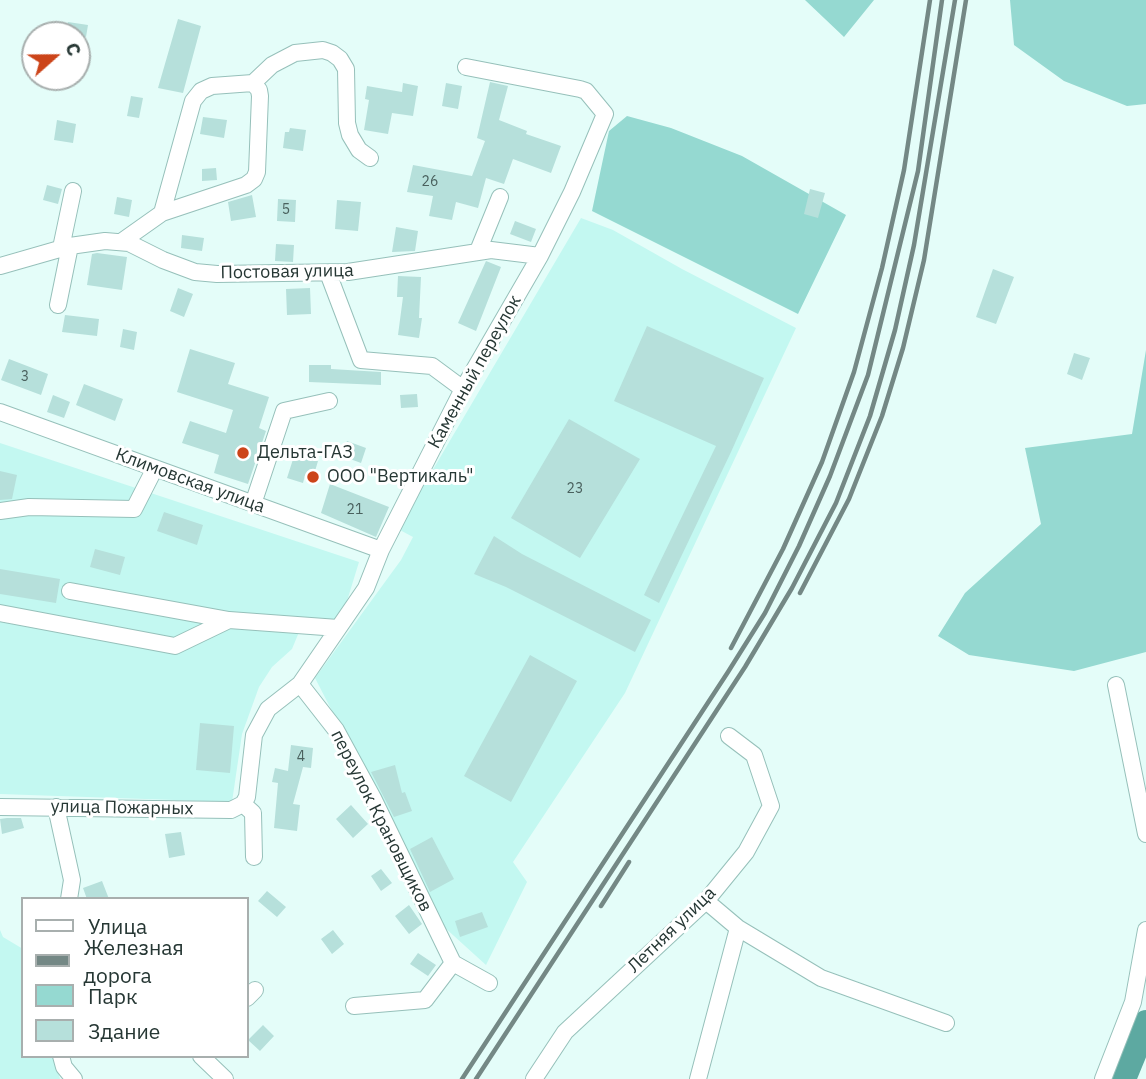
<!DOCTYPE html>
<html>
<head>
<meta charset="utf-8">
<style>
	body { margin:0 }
	#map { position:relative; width:1146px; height:1079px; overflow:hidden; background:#e4fdf9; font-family:"IBM Plex Sans",sans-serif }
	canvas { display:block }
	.legend { position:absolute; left:21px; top:897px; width:228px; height:161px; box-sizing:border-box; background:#fff; border:2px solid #a8afae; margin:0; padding:9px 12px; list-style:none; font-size:21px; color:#263734 }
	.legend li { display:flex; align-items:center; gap:14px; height:35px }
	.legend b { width:35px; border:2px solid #a8afae }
	.north { position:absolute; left:21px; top:21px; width:70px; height:70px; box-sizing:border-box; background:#fff; border:2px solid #a8afae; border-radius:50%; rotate:69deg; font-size:19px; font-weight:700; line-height:28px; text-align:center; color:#263734 }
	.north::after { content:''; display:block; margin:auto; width:24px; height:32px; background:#cc4419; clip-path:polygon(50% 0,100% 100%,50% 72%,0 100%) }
</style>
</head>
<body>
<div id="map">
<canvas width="1146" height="1079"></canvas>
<ul class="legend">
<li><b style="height:9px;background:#fff"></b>Улица</li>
<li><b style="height:9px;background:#748885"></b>Железная дорога</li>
<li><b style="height:19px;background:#95d9d1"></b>Парк</li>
<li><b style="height:19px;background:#b6e0db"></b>Здание</li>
</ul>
<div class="north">С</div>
</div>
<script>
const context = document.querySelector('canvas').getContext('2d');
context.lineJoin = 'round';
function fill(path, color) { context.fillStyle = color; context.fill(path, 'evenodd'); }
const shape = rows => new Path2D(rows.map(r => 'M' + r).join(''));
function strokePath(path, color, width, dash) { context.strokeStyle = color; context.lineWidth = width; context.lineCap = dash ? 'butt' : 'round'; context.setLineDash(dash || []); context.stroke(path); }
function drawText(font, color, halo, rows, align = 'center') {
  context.font = font + ' "IBM Plex Sans",sans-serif'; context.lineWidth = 6; context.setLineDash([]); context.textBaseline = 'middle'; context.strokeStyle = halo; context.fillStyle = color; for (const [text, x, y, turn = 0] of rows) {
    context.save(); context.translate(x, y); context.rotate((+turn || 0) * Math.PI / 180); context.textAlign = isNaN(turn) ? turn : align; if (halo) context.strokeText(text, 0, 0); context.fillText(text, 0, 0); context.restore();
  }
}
const built = shape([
	[581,218,613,230,682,269,796,328,625,693,513,862,527,882,486,965,443,926,315,678,401,560,413,537,398,529],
	[0,443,359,562,343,614,327,631,299,632,292,649,272,667,259,687,242,734,232,802,0,794],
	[0,930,3,937,23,949,23,1056,54,1056,60,1079,0,1079]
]);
const green = shape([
	[805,0,874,0,844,37],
	[1010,0,1146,0,1146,104,1127,106,1064,81,1014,45],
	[627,116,671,128,742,156,846,215,798,314,592,211,609,131],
	[1146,350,1146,652,1074,671,969,655,938,636,965,593,1041,524,1025,448,1132,434]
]);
const river = shape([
	[1123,1079,1146,1023]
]);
const building = shape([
	[178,19,201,26,183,93,158,88],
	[68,22,88,25,86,37,66,34],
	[490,82,508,86,499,120,527,131,526,134,561,146,551,173,513,159,504,184,486,178,478,208,456,202,452,220,429,216,433,196,407,192,413,165,472,176,485,141,477,138],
	[403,83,418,86,413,116,392,113,388,134,364,130,369,100,365,99,367,86,402,92],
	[446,83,462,86,458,109,442,106],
	[131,96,143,98,139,118,127,116],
	[203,117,227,120,224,138,200,134],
	[57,120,76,124,73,143,54,140],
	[290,128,306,130,303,151,283,148,285,132,289,132],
	[216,168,217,180,202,181,202,169],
	[47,185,62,189,58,204,43,200],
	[810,189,825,193,818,218,804,214],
	[252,195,256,217,231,221,228,202],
	[117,197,132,200,129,217,114,214],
	[278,199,296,200,295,222,277,221],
	[337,200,361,202,358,231,335,229],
	[515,221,536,229,531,242,510,234],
	[396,227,418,231,415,251,392,252],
	[182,235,204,238,202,251,181,248],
	[276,244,294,245,293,262,275,261],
	[97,253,127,257,122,290,87,285,92,254],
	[486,261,501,267,476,331,458,323],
	[993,269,1014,277,996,324,976,317],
	[398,276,421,277,419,318,422,318,419,338,398,335,403,297,397,297],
	[178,288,193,294,184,317,170,311],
	[310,288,311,314,287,315,286,289],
	[65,315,99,319,97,336,62,332],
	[647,326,764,378,731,452,659,603,644,595,716,446,614,401],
	[123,329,137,332,134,350,120,347],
	[190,349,235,363,228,384,269,397,259,428,266,431,248,484,214,473,219,455,182,443,190,421,226,433,233,410,177,392],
	[1074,353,1090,358,1082,380,1067,374],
	[9,359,48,374,41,395,1,380],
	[309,365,331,365,331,369,381,372,381,385,309,382],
	[84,384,123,399,115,421,76,405],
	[417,394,418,407,401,408,400,395],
	[53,395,70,402,64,418,47,412],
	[569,419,640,459,580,558,511,518],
	[347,441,366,448,361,463,342,456],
	[295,453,318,461,313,478,305,475,303,483,287,478],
	[0,471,17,475,12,499,0,500],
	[330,484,389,507,376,537,321,513],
	[164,512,203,525,197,545,157,531],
	[494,536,522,554,651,620,635,652,506,587,474,574],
	[95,549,125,557,120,575,90,567],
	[0,569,60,579,56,603,0,594],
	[530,655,577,681,511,802,464,776],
	[200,723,234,726,230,773,196,770],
	[291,745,313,748,311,768,303,767,293,804,300,805,297,831,274,828,278,783,272,782,275,768,288,771],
	[395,765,402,793,405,792,412,811,394,817,371,772],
	[351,805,368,824,353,838,336,819],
	[7,818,21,818,24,828,2,834,0,819],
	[181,832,185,855,169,858,165,834],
	[432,837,454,879,430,892,410,849],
	[381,869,392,883,381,891,371,876],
	[102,881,109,899,87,899,83,888],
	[267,891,286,907,277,917,258,901],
	[409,905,422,924,409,934,395,916],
	[482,912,488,927,460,937,455,921],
	[333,930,344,944,332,954,321,939],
	[418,953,436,965,428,976,410,964],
	[263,1025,274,1036,260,1051,248,1040]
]);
const minor = shape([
	[253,83,272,65,295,53,323,50,332,53,340,59,346,69,347,123,350,135,359,150,370,158],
	[121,242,162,213,246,185,254,179,257,172,260,96,259,90,253,83,212,86,201,91,193,101,162,213],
	[61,248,73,191],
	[478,251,500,197],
	[0,266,70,246,105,241,129,243,163,260,195,272,217,274,348,272,491,250,540,256],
	[328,273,361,360,432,366,463,389],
	[58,305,70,246],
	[0,412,381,550],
	[253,504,284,411,329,401],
	[0,511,29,507,134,509,155,468],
	[70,591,229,620],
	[0,613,175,646,229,620,338,628],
	[300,684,336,730,373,798,453,963],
	[1116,685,1146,834],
	[243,804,247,797,254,735,268,709,300,684,366,588,381,550,463,389,540,256,572,192,605,114,586,91,580,89,466,67],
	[243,804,253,813,254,857],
	[0,807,231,810,243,804],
	[56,807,72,880,69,899],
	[738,928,821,978,946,1023],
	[247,998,255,990],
	[354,1006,425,1000,453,963,489,983],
	[61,1056,64,1067,74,1079],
	[201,1056,225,1079],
	[534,1079,565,1032,706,901,746,852,771,806,754,755,729,736],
	[698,1079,738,928,706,901],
	[1103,1079,1133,1002,1146,930]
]);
const rail = shape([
	[800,593,849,499,882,416,903,348,924,260,966,0],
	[731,648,783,549,822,462,854,372,882,268,904,170,930,0],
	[601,906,629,862],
	[462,1079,728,672,765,613,799,546,830,476,868,375,918,171,942,0],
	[476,1079,745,667,792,588,836,503,870,416,895,330,914,245,955,0]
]);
const markers = [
	[243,453,7,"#cc4419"],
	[313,477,7,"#cc4419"]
];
const numberNames = [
	["26",430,182],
	["5",286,210],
	["3",25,377],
	["23",575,489],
	["21",355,510],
	["4",301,757]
];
const streetNames = [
	["Постовая улица",287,272,-1],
	["Каменный переулок",475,372,-61],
	["Климовская улица",190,481,20],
	["улица Пожарных",122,808,1],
	["переулок Крановщиков",381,821,63],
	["Летняя улица",672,930,-44]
];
const poiNames = [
	["Дельта-ГАЗ",257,453],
	["ООО \"Вертикаль\"",327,477]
];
fill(built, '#c3f8f1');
fill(green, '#95d9d1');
strokePath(river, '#5da9a1', 26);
fill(building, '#b6e0db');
strokePath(minor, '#96c0ba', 18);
strokePath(minor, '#fff', 16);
strokePath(rail, '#748885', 4.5);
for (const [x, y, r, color] of markers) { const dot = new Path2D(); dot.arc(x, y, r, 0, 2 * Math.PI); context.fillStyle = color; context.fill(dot); strokePath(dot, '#fff', 2.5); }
drawText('14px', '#4a615e', null, numberNames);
drawText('18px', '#263734', '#fff', streetNames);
drawText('18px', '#263734', '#fff', poiNames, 'left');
</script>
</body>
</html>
